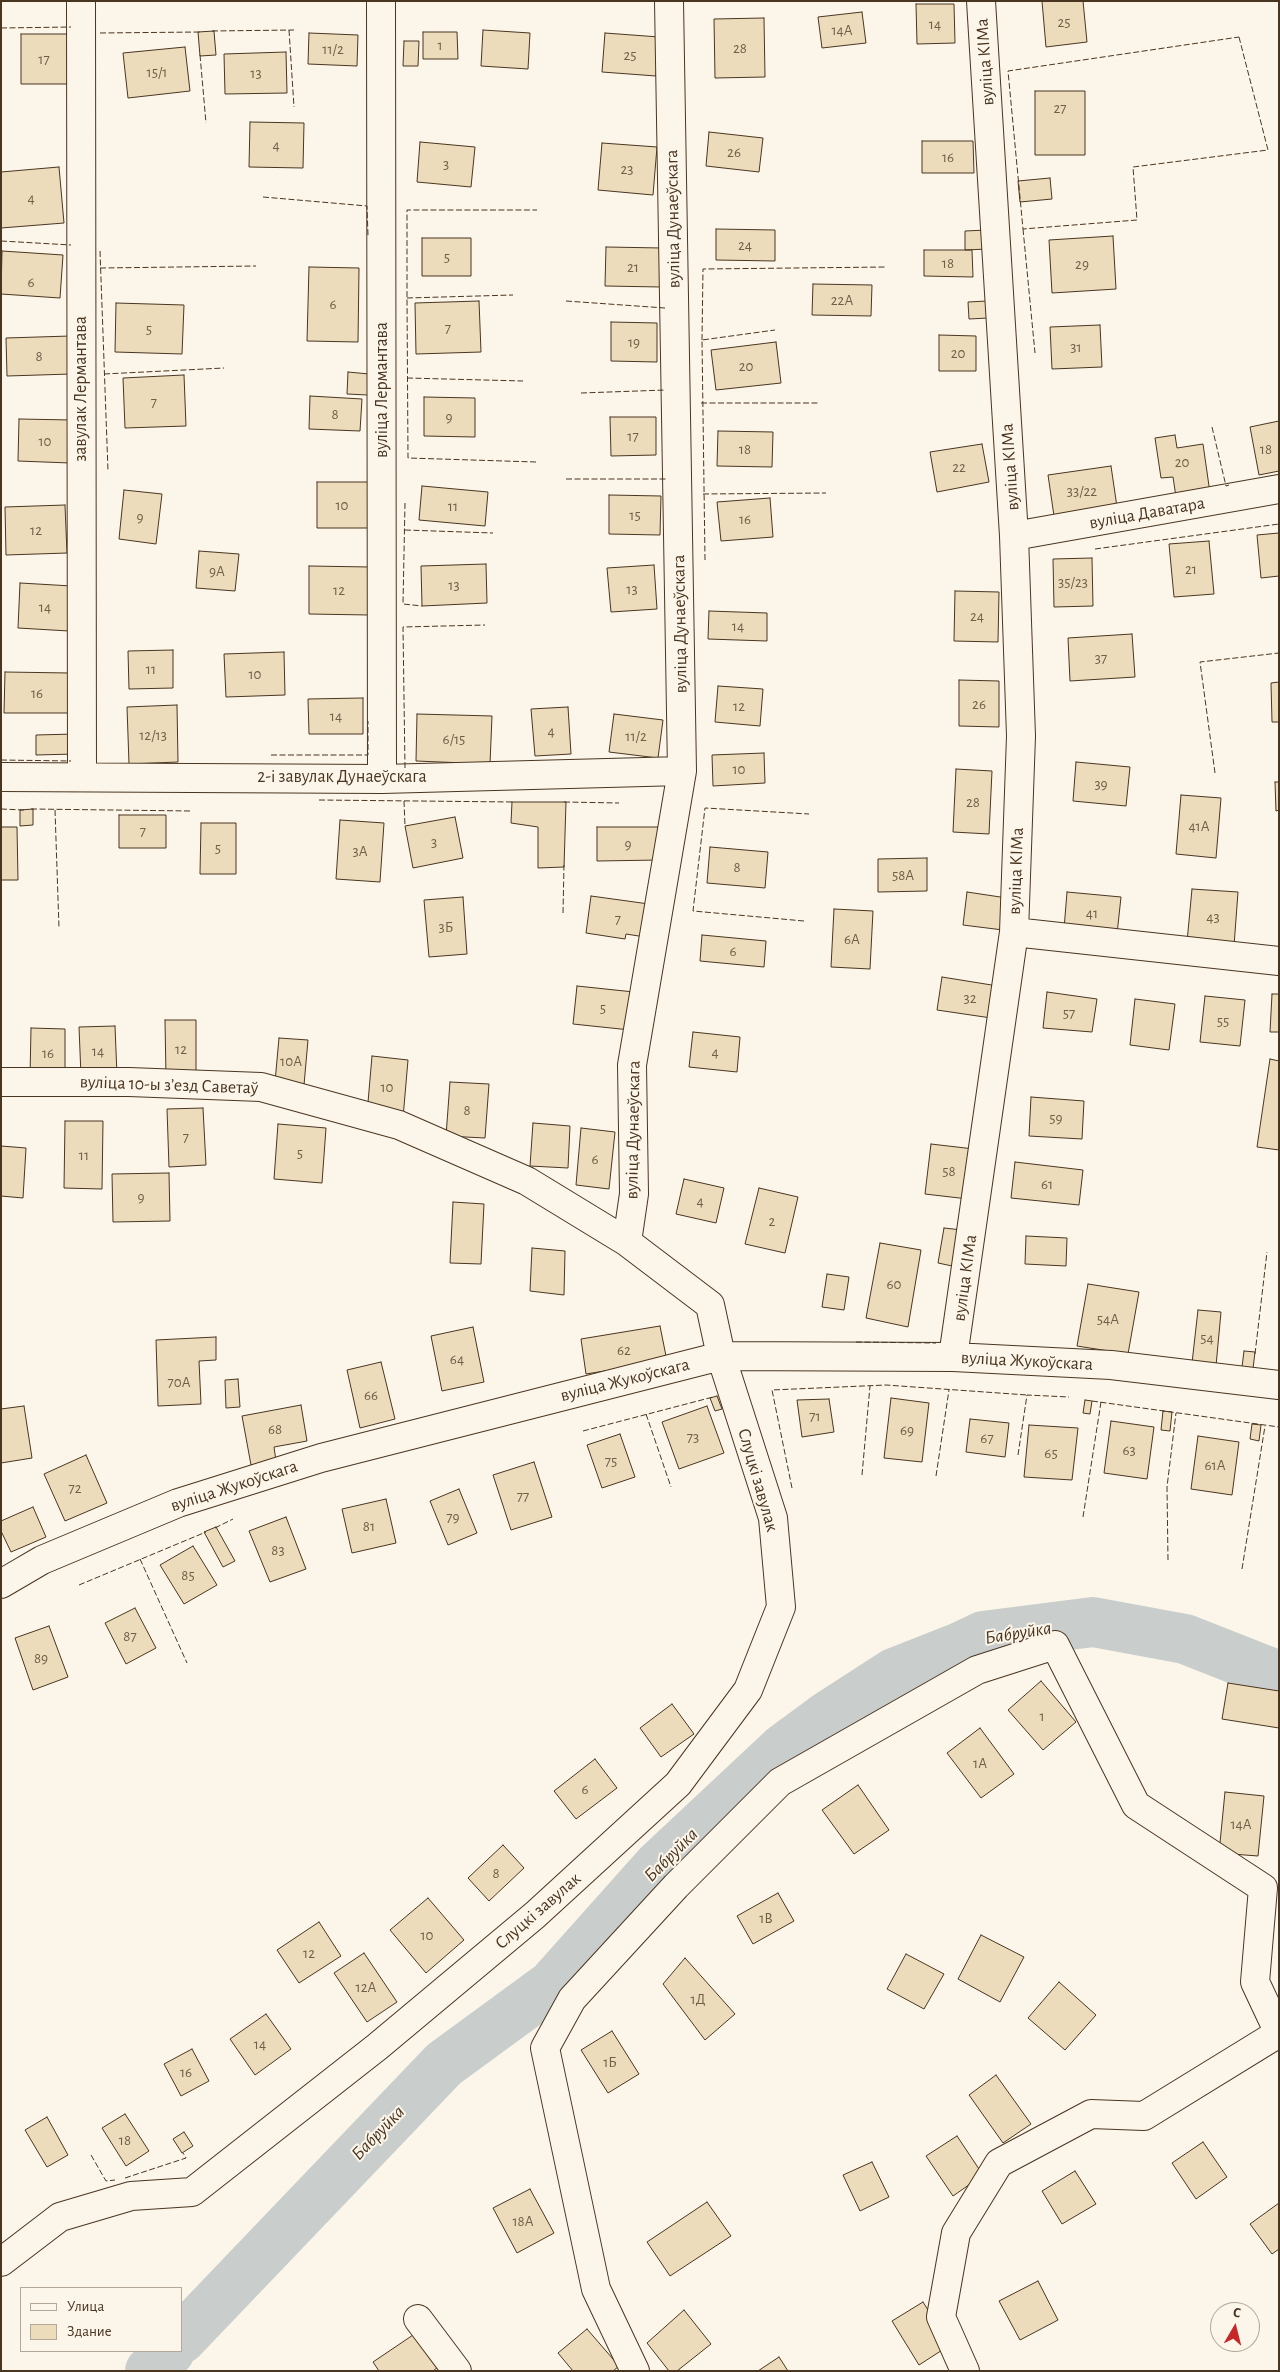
<!DOCTYPE html>
<html>
<head>
<meta charset="utf-8">
<style>
	body { margin:0 }
	#map { position:relative; width:1280px; height:2372px; overflow:hidden; background:#fbf6e9; font-family:"Alegreya Sans",sans-serif }
	canvas { display:block }
	.frame { position:absolute; inset:0; border:2px solid #4a3520; pointer-events:none }
	.legend { position:absolute; left:20px; top:2287px; width:162px; height:65px; box-sizing:border-box; background:#fbf6e9; border:1px solid #b4a999; margin:0; padding:6px 9px; list-style:none; font-size:15px; color:#4a3520 }
	.legend li { display:flex; align-items:center; gap:10px; height:25px }
	.legend b { width:25px; border:1px solid #b4a999 }
	.north { position:absolute; left:1210px; top:2302px; width:50px; height:50px; box-sizing:border-box; background:#fbf6e9; border:1px solid #b4a999; border-radius:50%; rotate:8deg; font-size:14px; font-weight:700; line-height:20px; text-align:center; color:#4a3520 }
	.north::after { content:''; display:block; margin:auto; width:18px; height:22px; background:#c62828; clip-path:polygon(50% 0,100% 100%,50% 72%,0 100%) }
</style>
</head>
<body>
<div id="map">
<canvas width="1280" height="2372"></canvas>
<div class="frame"></div>
<ul class="legend">
<li><b style="height:6px;background:#fbf6e9"></b>Улица</li>
<li><b style="height:14px;background:#ecdcbc"></b>Здание</li>
</ul>
<div class="north">С</div>
</div>
<script>
const context = document.querySelector('canvas').getContext('2d');
context.lineJoin = 'round';
const shape = rows => new Path2D(rows.map(r => 'M' + r).join(''));
function strokePath(path, color, width, dash) { context.strokeStyle = color; context.lineWidth = width; context.lineCap = dash ? 'butt' : 'round'; context.setLineDash(dash || []); context.stroke(path); }
function fill(path, color) { context.fillStyle = color; context.fill(path, 'evenodd'); }
function drawText(font, color, halo, rows, align = 'center') {
  context.font = font + ' "Alegreya Sans",sans-serif'; context.lineWidth = 4; context.setLineDash([]); context.textBaseline = 'middle'; context.strokeStyle = halo; context.fillStyle = color; for (const [text, x, y, turn = 0] of rows) {
    context.save(); context.translate(x, y); context.rotate((+turn || 0) * Math.PI / 180); context.textAlign = isNaN(turn) ? turn : align; if (halo) context.strokeText(text, 0, 0); context.fillText(text, 0, 0); context.restore();
  }
}
const river = shape([
	[181,2339,444,2064,552,1985,659,1865,784,1748,826,1717,894,1673,960,1647,983,1636,1093,1622,1185,1639,1279,1676],
	[150,2371,170,2351]
]);
const building = shape([
	[1042,1,1083,1,1087,42,1046,47,1042,1],
	[916,4,954,4,955,43,917,44,916,4],
	[862,12,866,43,822,48,818,17,862,12],
	[764,18,765,77,715,78,714,19,764,18],
	[483,30,530,33,528,69,481,66,483,30],
	[214,31,216,55,200,56,198,32,214,31],
	[423,32,457,32,458,59,423,59,423,32],
	[309,33,358,35,357,66,308,64,309,33],
	[605,33,659,37,656,76,602,72,605,33],
	[21,34,68,34,68,84,21,84,21,34],
	[404,41,419,41,418,66,403,66,404,41],
	[185,47,190,91,128,98,123,53,185,47],
	[286,52,287,93,225,94,224,54,286,52],
	[1035,91,1085,91,1085,155,1035,155,1035,91],
	[250,122,304,123,303,168,249,167,250,122],
	[709,132,763,138,759,172,706,166,709,132],
	[922,141,973,141,974,173,922,173,922,141],
	[420,142,475,147,471,187,417,182,420,142],
	[602,143,657,147,653,195,598,190,602,143],
	[59,167,64,223,1,228,1,172,59,167],
	[1050,178,1052,199,1020,202,1018,181,1050,178],
	[716,229,775,230,775,261,716,260,716,229],
	[987,230,987,249,965,250,965,231,987,230],
	[1113,236,1116,289,1052,293,1049,240,1113,236],
	[422,238,471,238,471,276,422,276,422,238],
	[606,247,662,248,661,287,605,286,606,247],
	[924,250,972,250,973,277,924,276,924,250],
	[2,251,63,255,60,298,1,294,2,251],
	[309,267,359,268,358,342,307,341,309,267],
	[813,284,872,285,871,316,812,315,813,284],
	[479,301,481,352,416,354,415,303,479,301],
	[987,301,988,318,969,319,968,302,987,301],
	[116,303,184,305,182,354,115,352,116,303],
	[611,322,657,323,657,362,611,361,611,322],
	[1100,325,1102,367,1052,369,1050,327,1100,325],
	[939,335,976,336,976,371,939,371,939,335],
	[70,336,71,374,7,376,6,338,70,336],
	[776,342,781,383,716,390,711,350,776,342],
	[348,372,369,374,368,395,347,394,348,372],
	[184,375,186,426,125,428,123,378,184,375],
	[310,396,362,399,360,431,309,429,310,396],
	[424,397,475,398,475,437,424,436,424,397],
	[610,417,656,417,656,455,611,456,610,417],
	[19,419,72,420,70,463,18,461,19,419],
	[1279,421,1279,471,1259,475,1250,427,1279,421],
	[718,431,773,432,772,467,717,466,718,431],
	[1175,435,1177,448,1203,444,1210,493,1176,497,1173,477,1161,478,1155,438,1175,435],
	[982,444,989,482,937,492,930,452,982,444],
	[1111,466,1117,507,1054,516,1048,475,1111,466],
	[317,482,368,482,368,528,317,528,317,482],
	[422,486,488,492,485,526,419,520,422,486],
	[124,490,162,494,156,544,119,539,124,490],
	[609,495,661,496,660,535,609,534,609,495],
	[770,498,773,537,721,541,717,502,770,498],
	[65,505,67,553,6,555,5,507,65,505],
	[1279,533,1279,576,1261,578,1257,535,1279,533],
	[1209,541,1214,594,1174,597,1169,544,1209,541],
	[199,551,239,554,235,591,196,588,199,551],
	[1092,558,1093,606,1054,607,1053,559,1092,558],
	[486,564,487,603,422,606,421,566,486,564],
	[654,565,657,609,611,612,607,568,654,565],
	[309,566,370,567,369,615,309,614,309,566],
	[20,583,72,586,69,631,18,628,20,583],
	[955,591,999,592,998,642,954,641,955,591],
	[709,611,767,613,767,641,708,639,709,611],
	[1132,634,1135,677,1070,681,1068,638,1132,634],
	[173,650,173,688,129,689,128,651,173,650],
	[284,652,285,695,226,697,224,654,284,652],
	[5,672,69,673,68,713,4,713,5,672],
	[959,680,999,681,999,727,959,726,959,680],
	[1279,682,1279,722,1272,722,1271,683,1279,682],
	[718,686,763,689,760,726,715,722,718,686],
	[363,698,363,734,309,734,308,699,363,698],
	[177,705,178,762,129,764,127,707,177,705],
	[568,707,571,754,535,756,531,709,568,707],
	[417,714,492,716,490,764,416,761,417,714],
	[614,714,663,720,658,758,609,752,614,714],
	[75,734,75,754,36,755,36,735,75,734],
	[764,753,765,783,713,786,712,755,764,753],
	[1076,762,1130,767,1126,806,1073,801,1076,762],
	[956,769,992,771,989,834,953,832,956,769],
	[1275,782,1279,782,1279,810,1276,811,1275,782],
	[1181,795,1221,798,1216,858,1176,854,1181,795],
	[512,802,566,802,564,867,538,868,538,827,511,823,512,802],
	[33,809,33,825,20,826,20,810,33,809],
	[119,815,166,815,166,848,119,848,119,815],
	[455,817,463,858,413,868,405,826,455,817],
	[340,820,384,823,380,882,336,879,340,820],
	[201,823,236,823,236,874,200,874,201,823],
	[1,827,17,827,18,880,1,880,1,827],
	[597,827,659,827,660,860,597,861,597,827],
	[710,847,768,852,765,888,707,883,710,847],
	[927,858,927,891,878,892,878,859,927,858],
	[1192,889,1238,892,1234,946,1187,942,1192,889],
	[967,892,1007,898,1003,930,963,925,967,892],
	[1067,892,1121,897,1117,934,1064,929,1067,892],
	[591,896,649,904,645,937,626,934,625,939,586,933,591,896],
	[463,897,467,954,429,957,424,900,463,897],
	[834,909,873,911,870,969,831,967,834,909],
	[702,935,766,941,764,967,700,961,702,935],
	[942,977,1004,987,998,1019,937,1010,942,977],
	[577,986,634,992,630,1030,573,1024,577,986],
	[1047,992,1097,999,1092,1032,1043,1028,1047,992],
	[1272,994,1279,994,1279,1032,1270,1032,1272,994],
	[1205,996,1245,1000,1240,1046,1200,1042,1205,996],
	[1135,999,1175,1004,1169,1050,1130,1045,1135,999],
	[165,1020,196,1020,196,1077,166,1077,165,1020],
	[115,1026,117,1075,81,1076,79,1027,115,1026],
	[31,1028,65,1029,65,1078,30,1078,31,1028],
	[693,1032,740,1037,737,1072,689,1067,693,1032],
	[279,1038,308,1040,304,1085,275,1082,279,1038],
	[372,1056,408,1060,403,1118,367,1114,372,1056],
	[1270,1059,1279,1061,1279,1150,1257,1147,1270,1059],
	[450,1082,489,1084,485,1138,446,1136,450,1082],
	[1031,1097,1084,1101,1082,1139,1029,1136,1031,1097],
	[203,1108,206,1165,169,1167,167,1109,203,1108],
	[65,1121,103,1121,102,1189,64,1188,65,1121],
	[533,1123,570,1126,568,1168,530,1166,533,1123],
	[278,1124,326,1128,322,1183,274,1179,278,1124],
	[581,1128,615,1132,609,1189,576,1185,581,1128],
	[931,1144,974,1149,968,1199,925,1194,931,1144],
	[1,1146,26,1148,23,1198,1,1196,1,1146],
	[1015,1162,1083,1170,1079,1205,1011,1198,1015,1162],
	[169,1173,170,1221,113,1222,112,1174,169,1173],
	[684,1179,724,1188,716,1223,676,1214,684,1179],
	[759,1188,798,1197,785,1253,745,1244,759,1188],
	[453,1202,484,1204,481,1264,450,1263,453,1202],
	[944,1228,962,1230,957,1267,938,1263,944,1228],
	[1026,1236,1067,1238,1066,1266,1025,1264,1026,1236],
	[880,1243,921,1250,908,1327,866,1318,880,1243],
	[532,1248,565,1251,564,1295,530,1291,532,1248],
	[827,1274,849,1277,844,1310,822,1307,827,1274],
	[1088,1284,1139,1292,1128,1354,1077,1346,1088,1284],
	[1198,1310,1221,1312,1216,1366,1192,1363,1198,1310],
	[660,1326,667,1361,586,1374,581,1339,660,1326],
	[473,1327,484,1382,442,1391,431,1336,473,1327],
	[216,1337,216,1360,199,1361,201,1404,158,1406,156,1340,216,1337],
	[1244,1351,1255,1352,1252,1377,1241,1375,1244,1351],
	[381,1362,395,1419,360,1428,347,1370,381,1362],
	[238,1379,240,1407,226,1408,225,1380,238,1379],
	[717,1396,722,1409,715,1411,710,1398,717,1396],
	[891,1398,929,1403,922,1462,884,1458,891,1398],
	[829,1399,834,1432,802,1437,797,1400,829,1399],
	[1085,1400,1092,1401,1090,1414,1083,1413,1085,1400],
	[301,1405,307,1441,274,1447,276,1461,251,1465,242,1416,301,1405],
	[24,1406,32,1458,1,1463,1,1409,24,1406],
	[707,1406,724,1453,679,1469,662,1422,707,1406],
	[1163,1411,1172,1412,1170,1431,1161,1430,1163,1411],
	[970,1419,1009,1423,1005,1457,966,1452,970,1419],
	[1111,1421,1154,1427,1147,1479,1104,1473,1111,1421],
	[1252,1424,1261,1425,1259,1441,1250,1439,1252,1424],
	[1029,1425,1078,1428,1072,1480,1024,1477,1029,1425],
	[620,1434,635,1477,602,1488,587,1445,620,1434],
	[1198,1436,1239,1442,1232,1495,1191,1489,1198,1436],
	[86,1455,107,1503,65,1521,44,1474,86,1455],
	[534,1462,552,1517,511,1530,493,1475,534,1462],
	[459,1489,477,1533,448,1545,430,1501,459,1489],
	[386,1499,396,1543,352,1553,342,1509,386,1499],
	[33,1507,46,1537,11,1552,1,1531,1,1521,33,1507],
	[286,1517,306,1569,270,1582,249,1531,286,1517],
	[216,1527,235,1561,223,1567,204,1532,216,1527],
	[193,1546,217,1585,184,1604,160,1565,193,1546],
	[135,1608,156,1648,126,1664,105,1623,135,1608],
	[49,1626,68,1677,33,1690,15,1638,49,1626],
	[1041,1681,1076,1722,1043,1750,1008,1710,1041,1681],
	[1228,1683,1279,1691,1279,1728,1222,1719,1228,1683],
	[672,1704,694,1734,661,1757,640,1728,672,1704],
	[980,1728,1014,1774,981,1798,947,1753,980,1728],
	[595,1759,617,1788,576,1819,554,1791,595,1759],
	[858,1785,889,1830,854,1854,822,1810,858,1785],
	[1225,1792,1264,1796,1258,1856,1219,1853,1225,1792],
	[503,1845,524,1868,489,1901,468,1878,503,1845],
	[778,1893,794,1921,753,1944,737,1916,778,1893],
	[428,1898,464,1940,426,1973,390,1930,428,1898],
	[319,1922,341,1956,299,1983,277,1950,319,1922],
	[981,1935,1024,1957,1000,2002,958,1979,981,1935],
	[364,1953,397,2002,367,2022,334,1973,364,1953],
	[906,1954,944,1974,924,2009,887,1989,906,1954],
	[685,1958,735,2014,705,2040,663,1984,685,1958],
	[1059,1982,1096,2015,1065,2050,1028,2018,1059,1982],
	[266,2014,291,2049,255,2075,230,2039,266,2014],
	[612,2031,639,2074,608,2093,581,2050,612,2031],
	[192,2049,209,2081,181,2096,164,2064,192,2049],
	[996,2075,1031,2124,1003,2143,969,2095,996,2075],
	[125,2114,149,2151,126,2166,102,2128,125,2114],
	[47,2117,68,2155,47,2167,25,2130,47,2117],
	[184,2132,193,2146,182,2153,173,2139,184,2132],
	[957,2136,983,2175,953,2196,926,2156,957,2136],
	[1203,2142,1227,2177,1196,2199,1172,2163,1203,2142],
	[872,2162,889,2197,860,2211,843,2175,872,2162],
	[1075,2171,1096,2204,1062,2224,1042,2191,1075,2171],
	[530,2189,554,2233,517,2253,493,2208,530,2189],
	[707,2202,731,2236,670,2276,647,2242,707,2202],
	[1279,2203,1279,2249,1272,2254,1250,2224,1279,2203],
	[1038,2281,1058,2320,1020,2340,999,2301,1038,2281],
	[923,2302,950,2345,919,2365,892,2321,923,2302],
	[684,2310,711,2344,677,2371,669,2371,647,2343,684,2310],
	[587,2329,619,2366,613,2371,573,2371,558,2353,587,2329],
	[416,2333,438,2367,433,2371,379,2371,373,2362,416,2333],
	[779,2357,788,2371,758,2371,779,2357]
]);
const minor = shape([
	[81,1,82,776],
	[381,1,382,779],
	[1014,536,1279,489],
	[1,777,382,779,682,771],
	[1014,932,1279,961],
	[1,1082,129,1082,261,1087,399,1125,527,1181,627,1242,710,1305,721,1356,773,1518,781,1607,748,1690,678,1784,535,1915,377,2047,192,2192,131,2196,60,2217,1,2262],
	[627,1242,634,1194,632,1065,682,771,669,1],
	[953,1357,1014,932,1021,736,1014,536,981,1],
	[1,1584,42,1560,178,1503,321,1458,721,1356,953,1357,1111,1365,1279,1385],
	[418,2319,457,2371],
	[635,2371,596,2289,545,2048,572,1999,676,1886,780,1782,977,1670,1055,1645,1136,1805,1263,1888,1255,1982,1279,2033],
	[965,2371,941,2317,956,2233,999,2163,1091,2114,1144,2116,1279,2033]
]);
const fence = shape([
	[1,28,71,27],
	[289,30,294,107],
	[212,31,294,30],
	[100,33,200,32],
	[1239,37,1268,150,1133,167,1137,220,1023,229,1008,71,1239,37],
	[200,55,206,123],
	[263,197,367,206,368,236],
	[1023,229,1035,353],
	[1,241,71,245],
	[100,251,108,471],
	[100,268,256,266],
	[407,298,513,295],
	[566,301,665,308],
	[702,340,703,269,886,267],
	[104,374,224,368],
	[407,378,523,381],
	[581,393,666,390],
	[701,403,820,403],
	[1212,427,1226,486,1229,485],
	[536,462,408,458,407,298,407,210,537,210],
	[566,479,668,479],
	[703,494,826,493],
	[405,503,403,604,422,606],
	[405,530,493,533],
	[1095,549,1279,524],
	[705,560,702,340,775,330],
	[271,755,368,755,368,721],
	[1,760,71,761],
	[405,768,403,627,485,625],
	[1215,773,1200,662,1279,653],
	[319,800,514,802],
	[404,801,405,826],
	[564,802,619,803],
	[1,809,24,810],
	[31,809,191,811],
	[55,810,59,928],
	[563,913,564,865],
	[804,921,693,911,705,808,809,814],
	[856,1342,936,1343],
	[1255,1354,1267,1252],
	[1092,1401,1279,1427],
	[646,1414,671,1487],
	[583,1431,713,1397],
	[1018,1455,1027,1395,1069,1397],
	[862,1475,870,1386],
	[936,1476,949,1390],
	[792,1488,772,1390,886,1385,1027,1395],
	[1083,1517,1101,1402],
	[215,1528,233,1519],
	[140,1559,187,1663],
	[1168,1560,1167,1487,1176,1413],
	[1242,1569,1265,1426],
	[79,1585,206,1532],
	[91,2155,106,2181,115,2180],
	[125,2178,186,2158,183,2153]
]);
const numberNames = [
	["25",1064,22],
	["14",935,24],
	["14А",842,30],
	["1",440,45],
	["28",740,48],
	["11/2",333,49],
	["25",630,55],
	["17",44,59],
	["15/1",157,72],
	["13",256,73],
	["27",1060,108],
	["4",276,145],
	["26",734,152],
	["16",948,157],
	["3",446,164],
	["23",627,169],
	["4",31,198],
	["24",745,245],
	["5",447,257],
	["18",948,263],
	["29",1082,264],
	["21",633,267],
	["6",31,282],
	["22А",842,300],
	["6",333,304],
	["7",448,328],
	["5",149,329],
	["19",634,342],
	["31",1076,347],
	["20",958,353],
	["8",39,356],
	["20",746,366],
	["7",154,402],
	["8",335,414],
	["9",449,417],
	["17",633,436],
	["10",45,441],
	["18",745,449],
	["18",1266,449],
	["20",1182,462],
	["22",959,467],
	["33/22",1082,491],
	["10",342,505],
	["11",453,506],
	["15",635,515],
	["9",140,517],
	["16",745,519],
	["12",36,530],
	["21",1191,569],
	["9А",217,571],
	["35/23",1073,582],
	["13",454,585],
	["13",632,589],
	["12",339,590],
	["14",45,607],
	["24",977,616],
	["14",738,626],
	["37",1101,658],
	["11",151,669],
	["10",255,674],
	["16",37,693],
	["26",979,704],
	["12",739,706],
	["14",336,716],
	["4",551,731],
	["12/13",153,735],
	["11/2",636,736],
	["6/15",454,739],
	["10",739,769],
	["39",1101,784],
	["28",973,802],
	["41А",1199,826],
	["7",143,831],
	["3",434,842],
	["9",628,844],
	["5",218,848],
	["3А",360,851],
	["8",737,867],
	["58А",903,875],
	["41",1092,913],
	["43",1213,917],
	["7",618,919],
	["3Б",446,927],
	["6А",852,939],
	["6",733,951],
	["32",970,998],
	["5",603,1008],
	["57",1069,1013],
	["55",1223,1021],
	["12",181,1049],
	["14",98,1051],
	["4",715,1052],
	["16",48,1053],
	["10А",291,1061],
	["10",387,1087],
	["8",467,1110],
	["59",1056,1118],
	["7",186,1137],
	["5",300,1153],
	["11",84,1155],
	["6",595,1159],
	["58",949,1171],
	["61",1047,1184],
	["9",141,1197],
	["4",700,1201],
	["2",772,1221],
	["60",894,1284],
	["54А",1108,1319],
	["54",1207,1338],
	["62",624,1350],
	["64",457,1359],
	["70А",179,1382],
	["66",371,1395],
	["71",815,1416],
	["68",275,1429],
	["69",907,1430],
	["73",693,1437],
	["67",987,1438],
	["63",1129,1450],
	["65",1051,1453],
	["75",611,1461],
	["61А",1215,1465],
	["72",75,1488],
	["77",523,1496],
	["79",453,1517],
	["81",369,1526],
	["83",278,1550],
	["85",188,1575],
	["87",130,1636],
	["89",41,1658],
	["1",1042,1716],
	["1А",980,1763],
	["6",585,1789],
	["14А",1241,1824],
	["8",496,1873],
	["1В",766,1918],
	["10",427,1935],
	["12",309,1953],
	["12А",366,1987],
	["1Д",698,1999],
	["14",260,2044],
	["1Б",610,2062],
	["16",186,2072],
	["18",125,2140],
	["18А",523,2221]
];
const streetNames = [
	["вуліца КІМа",985,62,-94],
	["вуліца Дунаеўскага",673,219,-91],
	["завулак Лермантава",81,389,-90],
	["вуліца Лермантава",382,390,-90],
	["вуліца КІМа",1010,467,-94],
	["вуліца Даватара",1147,513,-10],
	["вуліца Дунаеўскага",680,624,-91],
	["2-і завулак Дунаеўскага",342,777],
	["вуліца КІМа",1016,871,-88],
	["вуліца 10-ы зʼезд Саветаў",169,1085,2],
	["вуліца Дунаеўскага",633,1130,-89],
	["вуліца КІМа",965,1278,-82],
	["вуліца Жукоўскага",1027,1361,3],
	["вуліца Жукоўскага",625,1380,-14],
	["Слуцкі завулак",758,1480,74],
	["вуліца Жукоўскага",234,1486,-18],
	["Слуцкі завулак",538,1911,-41]
];
const waterNames = [
	["Бабруйка",1018,1633,-9],
	["Бабруйка",671,1855,-45],
	["Бабруйка",378,2133,-46]
];
strokePath(river, '#c9cecd', 50);
fill(building, '#ecdcbc');
strokePath(building, '#4a3520', 1);
strokePath(minor, '#4a3520', 30);
strokePath(minor, '#fbf6e9', 28);
strokePath(fence, '#4a3520', 1, [6, 2.5]);
drawText('15px', '#725f47', null, numberNames);
drawText('18px', '#4a3520', '#fbf6e9', streetNames);
drawText('italic 19px', '#4a3520', '#fbf6e9', waterNames);
</script>
</body>
</html>
